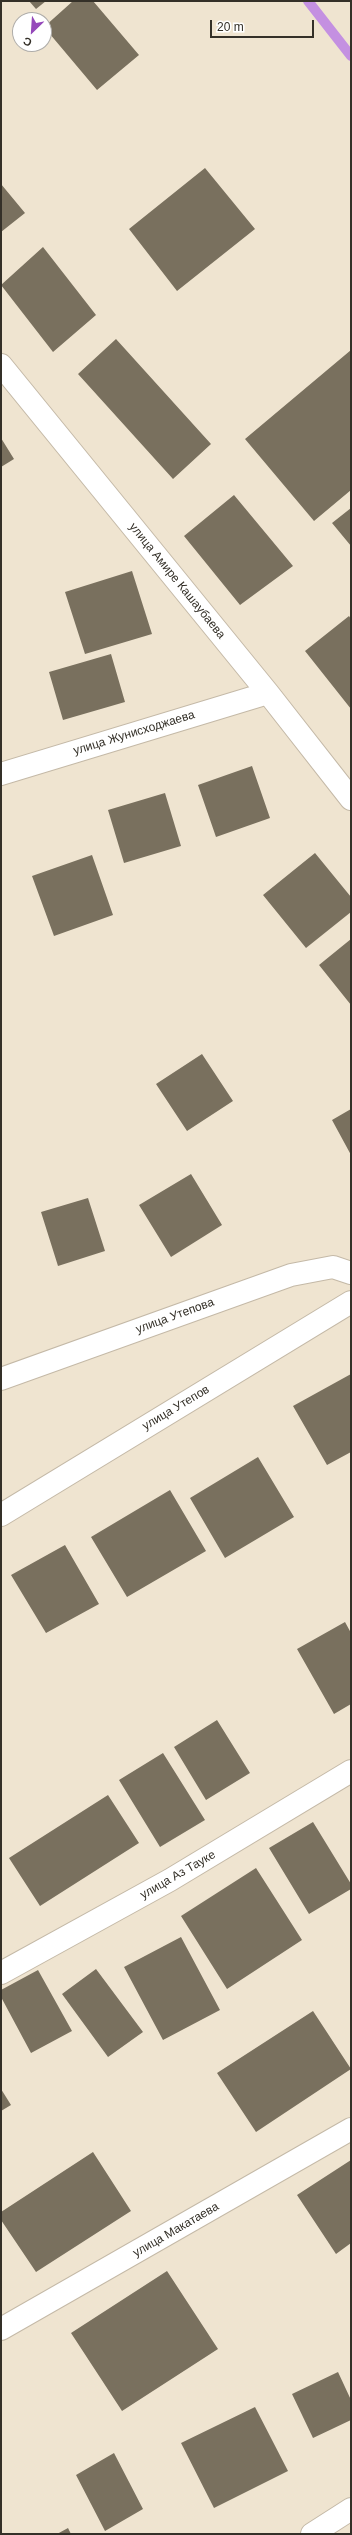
<!DOCTYPE html>
<html>
<head>
<meta charset="utf-8">
<style>
	body { margin:0 }
	#map { position:relative; width:352px; height:2535px; overflow:hidden; background:#efe4d0; font-family:Arial,sans-serif }
	canvas { display:block }
	.frame { position:absolute; inset:0; border:2px solid #343028; pointer-events:none }
	.north { position:absolute; left:12px; top:12px; width:40px; height:40px; box-sizing:border-box; background:#fff; border:1px solid #aeaca9; border-radius:50%; rotate:205deg; font-size:11px; font-weight:700; line-height:16px; text-align:center; color:#343028 }
	.north::after { content:''; display:block; margin:auto; width:14px; height:18px; background:#9549ba; clip-path:polygon(50% 0,100% 100%,50% 72%,0 100%) }
	.scale { position:absolute; left:210px; top:20px; width:104px; height:18px; box-sizing:border-box; border:2px solid #343028; border-top:0; padding-left:5px; font-size:12px; line-height:14px; white-space:nowrap; color:#343028; -webkit-text-stroke:3px #fff; paint-order:stroke }
</style>
</head>
<body>
<div id="map">
<canvas width="352" height="2535"></canvas>
<div class="frame"></div>
<div class="north">С</div>
<div class="scale">20 m</div>
</div>
<script>
const context = document.querySelector('canvas').getContext('2d');
context.lineJoin = 'round';
const shape = rows => new Path2D(rows.map(r => 'M' + r).join(''));
function strokePath(path, color, width, dash) { context.strokeStyle = color; context.lineWidth = width; context.lineCap = dash ? 'butt' : 'round'; context.setLineDash(dash || []); context.stroke(path); }
function fill(path, color) { context.fillStyle = color; context.fill(path, 'evenodd'); }
function drawText(font, color, halo, rows, align = 'center') {
  context.font = font + ' Arial,sans-serif'; context.lineWidth = 4; context.setLineDash([]); context.textBaseline = 'middle'; context.strokeStyle = halo; context.fillStyle = color; for (const [text, x, y, turn = 0] of rows) {
    context.save(); context.translate(x, y); context.rotate((+turn || 0) * Math.PI / 180); context.textAlign = isNaN(turn) ? turn : align; if (halo) context.strokeText(text, 0, 0); context.fillText(text, 0, 0); context.restore();
  }
}
const stream = shape([
	[308,1,351,56]
]);
const building = shape([
	[29,1,46,1,36,9],
	[73,1,93,1,139,55,97,90,44,27],
	[205,168,255,229,177,291,129,229],
	[1,184,25,213,1,232],
	[43,247,96,315,53,352,1,285],
	[116,339,211,444,173,479,78,374],
	[351,350,351,490,314,521,245,439],
	[1,438,14,459,1,467],
	[234,495,293,566,240,605,184,536],
	[351,508,351,546,332,523],
	[132,571,152,634,85,654,65,592],
	[349,616,351,619,351,709,305,651],
	[111,654,125,702,63,720,49,672],
	[252,766,270,818,216,837,198,785],
	[165,793,181,846,124,863,108,810],
	[315,853,351,897,351,912,306,948,263,895],
	[92,855,113,915,54,936,32,876],
	[351,939,351,1005,319,965],
	[202,1054,233,1101,187,1131,156,1084],
	[351,1109,351,1155,332,1120],
	[191,1174,222,1225,171,1257,139,1205],
	[88,1198,105,1251,58,1266,41,1212],
	[351,1374,351,1452,327,1465,293,1406],
	[258,1457,294,1517,225,1558,190,1498],
	[170,1490,206,1551,127,1597,91,1537],
	[65,1545,99,1604,46,1633,11,1575],
	[345,1622,351,1633,351,1704,334,1714,297,1649],
	[217,1720,250,1773,206,1800,174,1747],
	[163,1753,205,1820,160,1847,119,1780],
	[108,1795,139,1843,40,1906,9,1858],
	[313,1822,351,1884,351,1889,309,1914,269,1848],
	[256,1868,302,1940,227,1989,181,1916],
	[181,1937,220,2010,163,2040,124,1967],
	[96,1969,143,2032,108,2057,62,1994],
	[38,1970,72,2031,31,2053,1,1997,1,1990],
	[313,2011,351,2069,256,2132,217,2073],
	[1,2089,11,2105,1,2111],
	[93,2152,131,2211,36,2272,1,2220,1,2212],
	[351,2160,351,2243,336,2254,297,2195],
	[167,2271,218,2349,122,2411,71,2333],
	[338,2372,351,2400,351,2420,313,2438,292,2394],
	[255,2407,288,2471,214,2508,181,2443],
	[114,2453,143,2509,105,2531,76,2475],
	[68,2528,71,2534,57,2534]
]);
const minor = shape([
	[1,365,268,693,351,799],
	[1,774,268,693],
	[1,1379,291,1275,333,1267,351,1273],
	[1,1515,351,1302],
	[1,1973,170,1880,351,1771],
	[1,2329,351,2129],
	[312,2534,351,2509]
]);
const streetNames = [
	["улица Амире Кашаубаева",177,581,51],
	["улица Жунисходжаева",134,733,-17],
	["улица Утепова",175,1316,-20],
	["улица Утепов",176,1408,-31],
	["улица Аз Тауке",178,1875,-30],
	["улица Макатаева",176,2230,-30]
];
strokePath(stream, '#c490e1', 10);
fill(building, '#79705e');
strokePath(minor, '#c4b9a7', 24);
strokePath(minor, '#fff', 22);
drawText('12px', '#343028', '#fff', streetNames);
</script>
</body>
</html>
